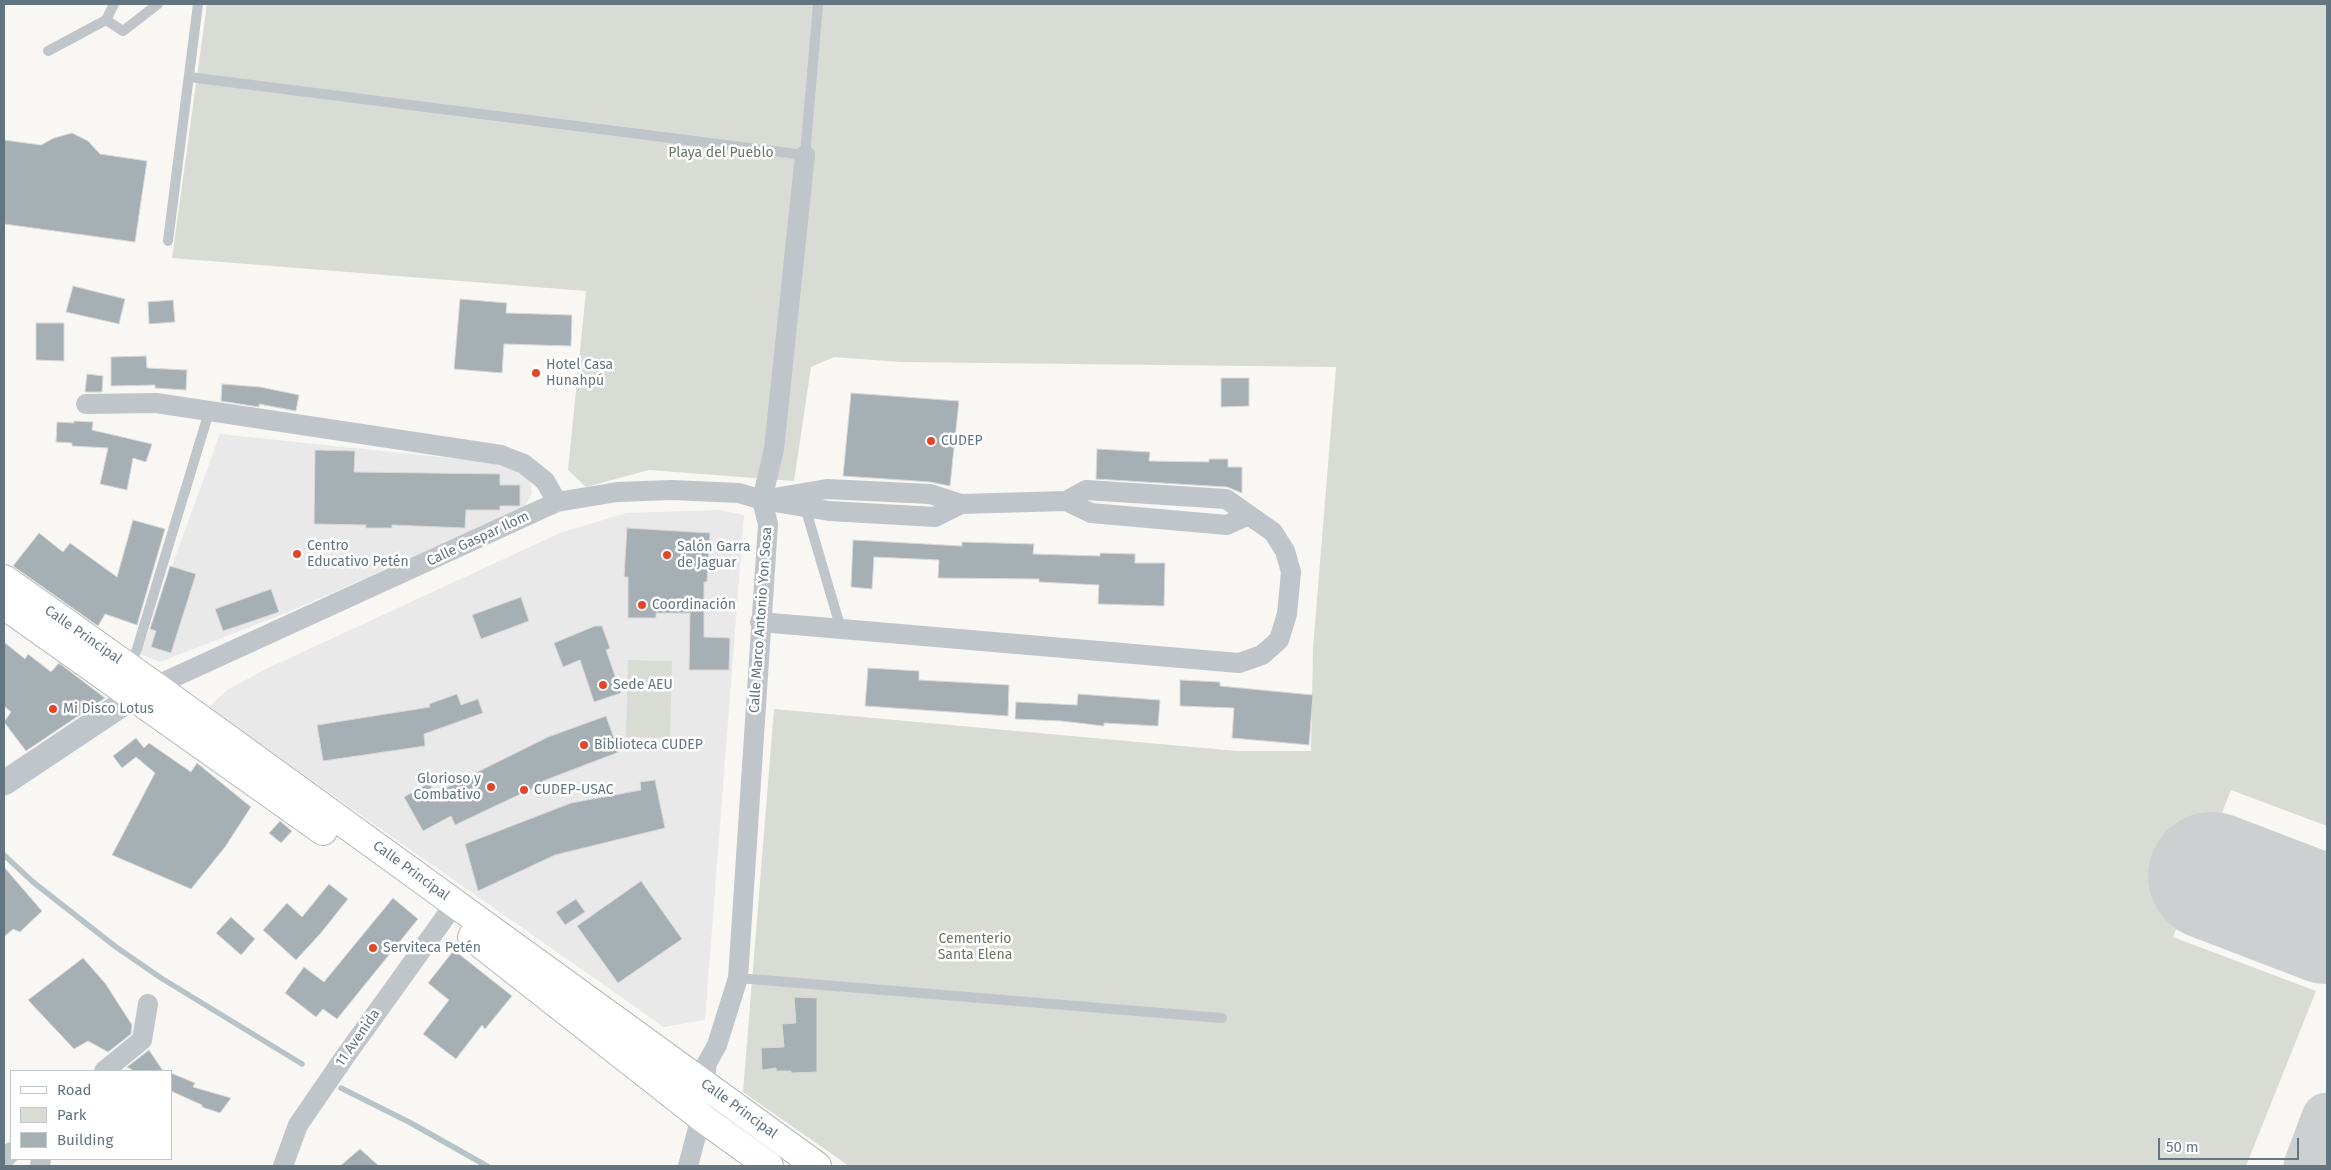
<!DOCTYPE html>
<html>
<head>
<meta charset="utf-8">
<style>
	body { margin:0 }
	#map { position:relative; width:2331px; height:1170px; overflow:hidden; background:#f8f7f4; font-family:"Fira Sans",sans-serif }
	canvas { display:block }
	.frame { position:absolute; inset:0; border:5px solid #627580; pointer-events:none }
	.legend { position:absolute; left:10px; top:1070px; width:162px; height:90px; box-sizing:border-box; background:#fff; border:1px solid #c0c8cc; margin:0; padding:6px 9px; list-style:none; font-size:15px; color:#627580 }
	.legend li { display:flex; align-items:center; gap:10px; height:25px }
	.legend b { width:25px; border:1px solid #c0c8cc }
	.scale { position:absolute; left:2158px; top:1138px; width:141px; height:22px; box-sizing:border-box; border:2px solid #627580; border-top:0; padding-left:6px; font-size:15px; line-height:18px; white-space:nowrap; color:#627580; -webkit-text-stroke:4px #fff; paint-order:stroke }
</style>
</head>
<body>
<div id="map">
<canvas width="2331" height="1170"></canvas>
<div class="frame"></div>
<ul class="legend">
<li><b style="height:6px;background:#fff"></b>Road</li>
<li><b style="height:14px;background:#d8dcd4"></b>Park</li>
<li><b style="height:14px;background:#a5afb4"></b>Building</li>
</ul>
<div class="scale">50 m</div>
</div>
<script>
const context = document.querySelector('canvas').getContext('2d');
context.lineJoin = 'round';
function fill(path, color) { context.fillStyle = color; context.fill(path, 'evenodd'); }
const shape = rows => new Path2D(rows.map(r => 'M' + r).join(''));
function strokePath(path, color, width, dash) { context.strokeStyle = color; context.lineWidth = width; context.lineCap = dash ? 'butt' : 'round'; context.setLineDash(dash || []); context.stroke(path); }
function drawText(font, color, halo, rows, align = 'center') {
  context.font = font + ' "Fira Sans",sans-serif'; context.lineWidth = 5; context.setLineDash([]); context.textBaseline = 'middle'; context.strokeStyle = halo; context.fillStyle = color; for (const [text, x, y, turn = 0] of rows) {
    context.save(); context.translate(x, y); context.rotate((+turn || 0) * Math.PI / 180); context.textAlign = isNaN(turn) ? turn : align; if (halo) context.strokeText(text, 0, 0); context.fillText(text, 0, 0); context.restore();
  }
}
const built = shape([
	[220,434,488,462,517,471,530,481,532,493,524,508,291,611,160,662,140,654],
	[719,510,744,515,705,1020,664,1027,208,708,227,690,266,669,560,533,626,513]
]);
const green = shape([
	[207,4,2327,4,2327,826,2231,790,2173,937,2316,991,2246,1166,849,1166,743,1092,774,709,1237,751,1311,751,1313,648,1336,367,901,362,834,357,811,367,794,481,649,470,586,487,568,470,586,291,172,258],
	[628,660,672,661,670,738,626,737]
]);
const stream = shape([
	[4,855,33,882,116,947,161,978,302,1064],
	[341,1088,409,1122,487,1166]
]);
const taxiway = shape([
	[2309,1166,2327,1118]
]);
const runway = shape([
	[2212,876,2327,920]
]);
const building = shape([
	[72,133,88,141,100,154,147,161,135,242,4,224,4,140,41,145,54,138,72,133],
	[73,286,125,299,119,324,66,312,73,286],
	[460,299,507,303,506,313,572,315,571,346,504,344,502,373,454,369,460,299],
	[173,300,175,322,149,324,148,302,173,300],
	[36,323,64,323,64,361,36,360,36,323],
	[146,356,147,368,187,370,186,390,155,388,155,385,111,386,111,357,146,356],
	[87,374,103,376,102,392,85,392,87,374],
	[1221,378,1249,378,1249,406,1221,407,1221,378],
	[222,384,260,387,299,395,296,411,259,404,259,407,221,401,222,384],
	[851,393,959,401,950,486,931,482,843,476,851,393],
	[74,421,93,422,92,430,152,444,146,462,133,458,127,490,100,484,108,448,72,446,72,443,56,442,57,422,74,423,74,421],
	[1097,449,1150,452,1149,461,1209,462,1209,459,1228,459,1228,467,1242,467,1242,493,1227,487,1096,479,1097,449],
	[315,450,355,451,354,472,500,474,500,485,520,485,520,506,500,506,500,510,466,510,465,528,392,525,392,528,366,528,366,525,314,524,315,450],
	[133,520,165,529,137,625,105,614,98,626,13,566,39,533,63,552,70,543,117,577,133,520],
	[627,528,710,533,707,582,704,582,704,637,730,638,729,670,689,670,690,613,656,613,656,618,628,618,628,577,624,577,627,528],
	[853,540,962,546,962,542,1034,544,1033,554,1100,556,1100,553,1135,554,1135,563,1165,563,1164,606,1098,604,1099,585,1039,582,1039,579,938,578,939,560,874,557,872,589,851,587,853,540],
	[170,566,196,574,171,653,151,647,156,631,150,629,170,566],
	[271,589,279,612,223,631,215,609,271,589],
	[521,597,529,621,481,639,472,615,521,597],
	[595,626,602,626,610,648,606,650,621,693,594,702,580,660,563,667,554,643,595,626],
	[4,642,25,659,28,654,51,672,59,663,105,698,26,751,4,722,11,712,4,706,4,642],
	[868,668,919,671,919,680,1009,685,1008,716,865,706,868,668],
	[1180,680,1220,682,1220,686,1313,695,1309,745,1232,738,1234,708,1180,706,1180,680],
	[457,694,461,705,478,699,483,713,424,734,425,746,323,761,317,725,430,707,429,704,457,694],
	[1078,694,1160,700,1158,726,1104,723,1104,726,1061,721,1015,719,1016,702,1077,705,1078,694],
	[606,716,619,752,543,781,544,783,455,825,451,816,423,831,404,797,429,783,435,793,548,737,606,716],
	[136,738,144,748,149,743,191,772,197,763,251,807,225,847,191,889,112,855,155,773,136,757,122,768,113,756,136,738],
	[655,780,665,828,555,855,478,891,465,844,571,803,641,790,640,782,655,780],
	[280,821,292,831,281,843,269,833,280,821],
	[4,867,42,911,20,932,13,929,4,937,4,867],
	[641,881,682,939,618,983,577,926,641,881],
	[329,884,348,899,320,934,296,960,263,930,287,903,302,917,329,884],
	[393,898,418,919,337,1019,323,1009,316,1017,285,993,304,967,324,982,393,898],
	[576,899,585,912,565,925,556,912,576,899],
	[231,917,255,939,241,955,216,933,231,917],
	[454,950,512,996,485,1029,482,1025,456,1059,423,1034,449,1000,428,983,454,950],
	[83,958,105,983,132,1025,131,1034,108,1052,88,1041,74,1049,28,1000,83,958],
	[794,997,817,998,817,1072,791,1073,791,1071,776,1071,776,1068,762,1070,761,1048,784,1047,782,1024,796,1023,794,997],
	[149,1050,163,1071,134,1071,127,1067,149,1050],
	[171,1073,195,1083,193,1087,231,1098,220,1113,202,1107,202,1105,171,1091,171,1073],
	[360,1149,379,1166,340,1166,360,1149]
]);
const service = shape([
	[106,20,123,31,158,4],
	[48,51,106,20,114,4],
	[189,77,805,155,818,4],
	[168,241,198,4],
	[805,507,841,629],
	[130,667,137,649,209,412],
	[738,978,1222,1018]
]);
const minor = shape([
	[86,404,156,403,501,455,524,464,545,481,557,502],
	[1066,501,1091,513,1227,525,1249,515],
	[760,622,1239,663,1262,655,1279,640,1287,614,1291,572,1285,551,1273,532,1226,499,1086,490,1066,501,961,504,930,494,827,489,762,500],
	[155,686,557,502,617,492,672,490,739,493,762,500,829,511,935,517,961,504],
	[104,1071,142,1040,148,1004],
	[4,1159,11,1152],
	[40,1166,41,1159],
	[283,1166,298,1125,344,1058,446,916],
	[688,1166,701,1117,707,1063,717,1045,738,978,768,524,762,500,774,449,805,155]
]);
const tertiary = shape([
	[4,783,133,697,151,688]
]);
const primary = shape([
	[4,579,155,686,817,1166],
	[4,605,323,831],
	[472,937,701,1117,769,1166]
]);
const markers = [
	[536,373,5,"#e44428"],
	[931,441,5,"#e44428"],
	[297,554,5,"#e44428"],
	[667,555,5,"#e44428"],
	[642,605,5,"#e44428"],
	[603,685,5,"#e44428"],
	[53,709,5,"#e44428"],
	[584,745,5,"#e44428"],
	[491,787,5,"#e44428"],
	[524,790,5,"#e44428"],
	[373,948,5,"#e44428"]
];
const parkNames = [
	["Playa del Pueblo",721,153],
	["Cementerio",975,939],
	["Santa Elena",975,955]
];
const poiNames = [
	["Hotel Casa",546,365],
	["Hunahpú",546,381],
	["CUDEP",941,441],
	["Centro",307,546],
	["Educativo Petén",307,562],
	["Salón Garra",677,547],
	["de Jaguar",677,563],
	["Coordinación",652,605],
	["Sede AEU",613,685],
	["Mi Disco Lotus",63,709],
	["Biblioteca CUDEP",594,745],
	["Glorioso y",481,779,"right"],
	["Combativo",481,795,"right"],
	["CUDEP-USAC",534,790],
	["Serviteca Petén",383,948]
];
const streetNames = [
	["Calle Gaspar Ilom",478,539,-25],
	["Calle Marco Antonio Yon Sosa",761,620,-86],
	["Calle Principal",83,635,35],
	["Calle Principal",411,871,36],
	["11 Avenida",358,1038,-55],
	["Calle Principal",739,1109,36]
];
fill(built, '#e8e9e8');
fill(green, '#d8dcd4');
strokePath(stream, '#b6c4c7', 5.5);
strokePath(taxiway, '#ccd0d0', 51);
strokePath(runway, '#ccd0d0', 128);
fill(building, '#a5afb4');
strokePath(building, '#d9d9d7', 1);
strokePath(primary, '#b2b8bb', 30);
strokePath(service, '#c0c5c9', 10);
strokePath(minor, '#c0c5c9', 20);
strokePath(tertiary, '#c0c5c9', 25);
strokePath(primary, '#fff', 28);
for (const [x, y, r, color] of markers) { const dot = new Path2D(); dot.arc(x, y, r, 0, 2 * Math.PI); context.fillStyle = color; context.fill(dot); strokePath(dot, '#fff', 2); }
drawText('14px', '#677861', '#fff', parkNames);
drawText('14px', '#627580', '#fff', poiNames, 'left');
drawText('14px', '#627580', '#fff', streetNames);
</script>
</body>
</html>
